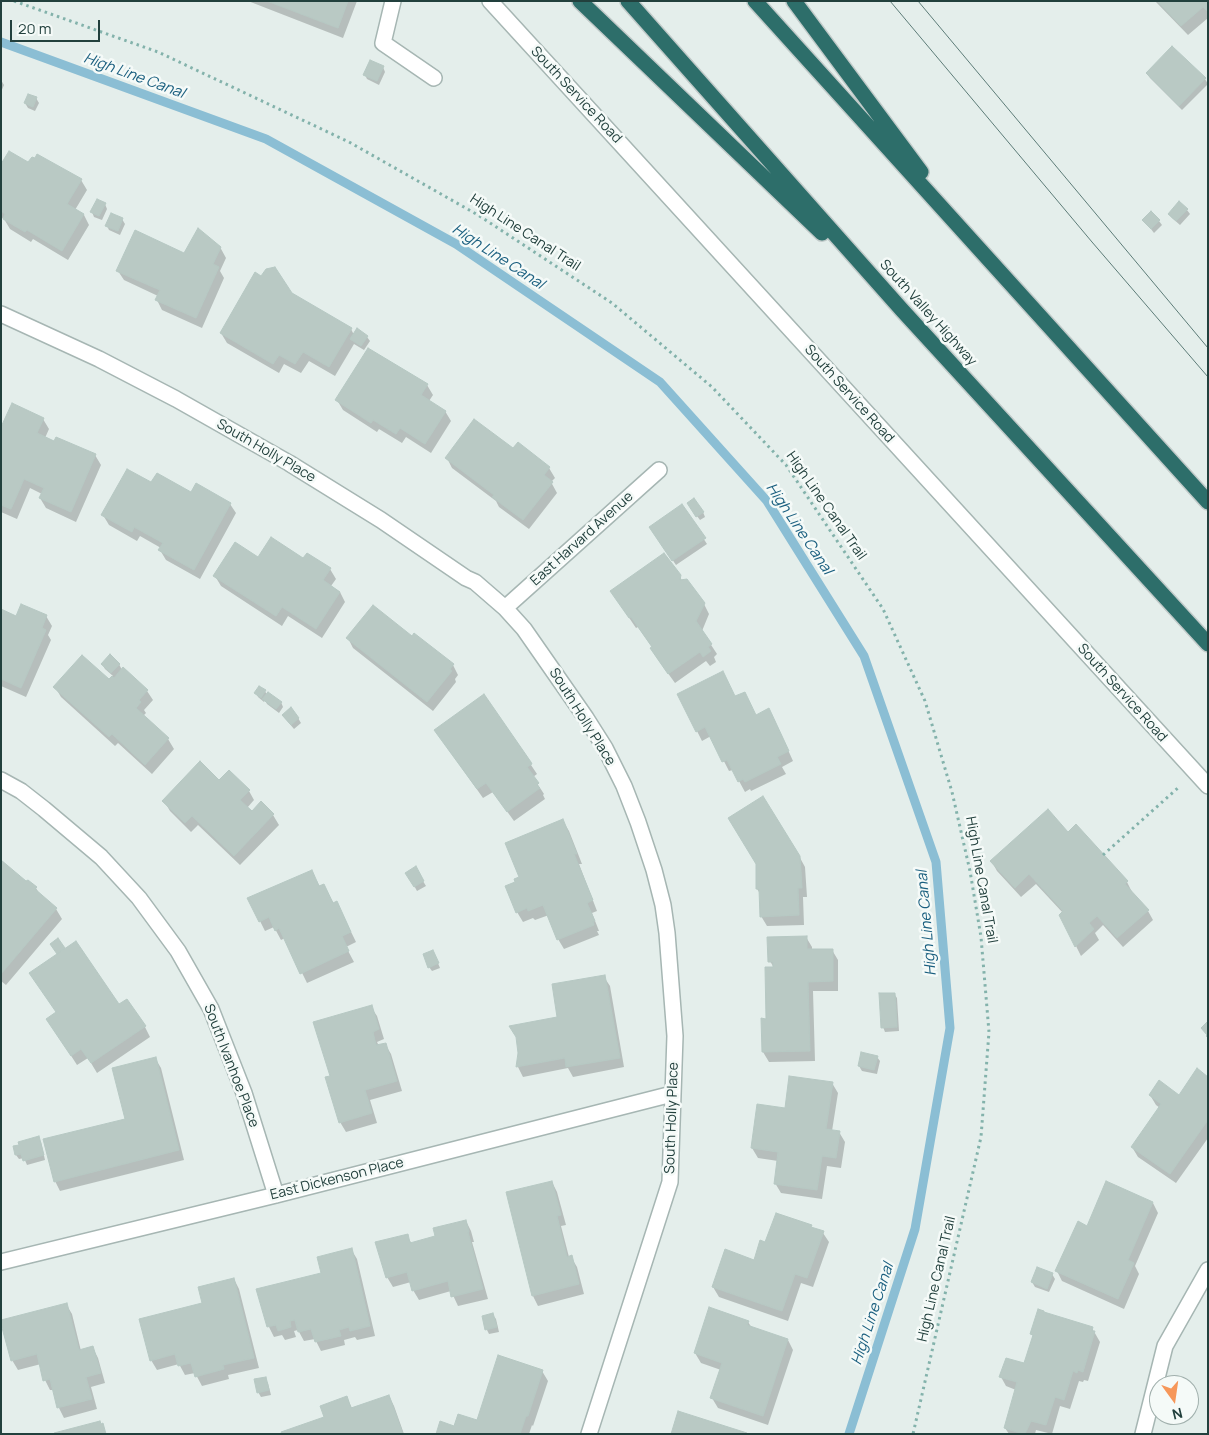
<!DOCTYPE html>
<html>
<head>
<meta charset="utf-8">
<style>
	body { margin:0 }
	#map { position:relative; width:1209px; height:1435px; overflow:hidden; background:#e4eeeb; font-family:Manrope,sans-serif }
	canvas { display:block }
	.frame { position:absolute; inset:0; border:2px solid #22403d; pointer-events:none }
	.north { position:absolute; left:1149px; top:1375px; width:50px; height:50px; box-sizing:border-box; background:#f5faf8; border:1px solid #a1b0ad; border-radius:50%; rotate:166deg; font-size:14px; font-weight:700; line-height:20px; text-align:center; color:#22403d }
	.north::after { content:''; display:block; margin:auto; width:18px; height:22px; background:#f6975a; clip-path:polygon(50% 0,100% 100%,50% 72%,0 100%) }
	.scale { position:absolute; left:10px; top:20px; width:90px; height:22px; box-sizing:border-box; border:2px solid #22403d; border-top:0; padding-left:6px; font-size:15px; line-height:18px; white-space:nowrap; color:#22403d; -webkit-text-stroke:4px #f5faf8; paint-order:stroke }
</style>
</head>
<body>
<div id="map">
<canvas width="1209" height="1435"></canvas>
<div class="frame"></div>
<div class="north">N</div>
<div class="scale">20 m</div>
</div>
<script>
const context = document.querySelector('canvas').getContext('2d');
context.lineJoin = 'round';
function fill(path, color) { context.fillStyle = color; context.fill(path, 'evenodd'); }
const shape = rows => new Path2D(rows.map(r => 'M' + r).join(''));
function strokePath(path, color, width, dash) { context.strokeStyle = color; context.lineWidth = width; context.lineCap = dash ? 'butt' : 'round'; context.setLineDash(dash || []); context.stroke(path); }
function drawText(font, color, halo, rows, align = 'center') {
  context.font = font + ' Manrope,sans-serif'; context.lineWidth = 5; context.setLineDash([]); context.textBaseline = 'middle'; context.strokeStyle = halo; context.fillStyle = color; for (const [text, x, y, turn = 0] of rows) {
    context.save(); context.translate(x, y); context.rotate((+turn || 0) * Math.PI / 180); context.textAlign = isNaN(turn) ? turn : align; if (halo) context.strokeText(text, 0, 0); context.fillText(text, 0, 0); context.restore();
  }
}
const shadow = shape([
	[248,1,357,1,343,38],
	[1155,1,1208,1,1208,18,1188,35],
	[1172,48,1205,79,1208,84,1182,110,1150,78,1147,74],
	[383,67,385,72,379,85,367,79,365,75],
	[1,80,4,85,1,92],
	[36,98,39,103,35,111,28,108,25,103],
	[29,164,81,180,87,190,75,210,84,215,89,225,68,260,33,239,31,242,10,229,4,219,1,217,1,166],
	[105,204,107,209,102,220,94,217,92,212],
	[1187,210,1190,214,1180,225,1172,218,1169,214],
	[122,219,125,224,120,235,109,230,107,226],
	[1144,220,1159,221,1162,225,1154,233],
	[220,247,226,258,220,271,224,278,202,328,162,310,157,300,158,296,124,280,118,271,185,254],
	[291,294,351,329,354,335,367,337,370,341,364,350,354,344,335,376,309,361,301,373,284,364,279,373,227,343,221,333],
	[427,385,433,395,429,401,445,411,451,421,431,453,406,437,402,443,379,429,377,432,343,410,337,400],
	[43,419,49,429,45,438,95,455,101,465,76,522,46,508,40,498,42,494,30,488,17,519,1,512,1,430],
	[518,444,549,468,555,478,551,482,557,493,529,529,499,507,496,501,452,468,447,458,513,450],
	[152,483,230,504,236,513,200,579,166,560,160,550,161,548,140,536,137,541,109,525,103,515],
	[682,506,707,544,676,565,653,531],
	[691,508,703,512,705,517,700,520],
	[259,559,304,560,330,569,336,579,331,586,340,592,345,602,322,638,288,616,282,626,221,586,215,576],
	[680,576,682,581,704,604,709,614,702,631,717,654,714,657,716,662,710,666,706,661,675,683,657,658,651,648,653,648,638,627,636,628,611,591],
	[1,610,17,617,46,616,52,626,48,635,51,640,26,697,1,686],
	[348,638,412,638,453,665,458,675,455,679,456,682,433,711,353,648],
	[102,664,119,664,122,670,147,691,153,700,144,710,146,713,143,716,168,739,174,749,152,774,118,743,115,746,61,697,55,687,109,681,113,676,105,669],
	[259,687,265,691,267,695,281,702,283,707,279,713,267,704,265,700,264,702,258,697,256,693],
	[484,696,531,765,537,774,533,777,544,794,543,795,545,799,514,821,493,792,483,798,442,740],
	[736,698,756,716,774,719,793,761,782,767,786,774,751,791,750,789,745,792,733,770,729,771,711,736,702,741,697,731],
	[283,716,298,718,301,723,294,729],
	[219,781,249,791,254,800,247,808,252,813,261,803,273,815,279,825,240,865,198,825,191,832,170,811,164,801],
	[563,821,569,831,582,864,579,864,597,911,592,913,599,931,597,931,599,935,564,949,558,939,549,915,535,920,533,918,523,922,517,912,517,883],
	[1068,833,1127,882,1132,892,1132,893,1148,911,1153,920,1123,947,1103,925,1095,933,1099,940,1081,956,1076,946,1063,913,1036,884,1021,897,997,871,992,862],
	[799,856,805,867,807,897,803,897,804,925,767,926,761,916,761,895,757,889],
	[1,861,26,883,28,881,36,888,40,895,56,909,62,919,6,985,1,981],
	[415,868,426,886,417,891,407,873],
	[317,881,320,887,324,886,334,904,337,903,356,942,346,947,354,962,307,983,285,938,281,940,274,927,265,931,260,921],
	[806,937,812,947,812,951,832,950,838,960,838,991,813,991,815,1061,769,1062,763,1052,762,1020,767,1020,774,968,770,961],
	[58,939,65,950,119,1006,145,1027,150,1037,97,1073,88,1058,77,1065,54,1029,57,1013,58,955,51,944],
	[435,956,440,968,432,971,429,967],
	[604,977,610,986,624,1067,573,1077,568,1068,523,1077,518,1067,520,1053],
	[894,994,897,998,899,1031,885,1032,883,1027],
	[371,1007,377,1016,384,1039,377,1042,379,1046,385,1044,391,1054,402,1091,370,1100,377,1123,346,1132,340,1122,331,1077],
	[877,1057,880,1061,877,1074,862,1071,859,1066],
	[155,1058,161,1068,184,1160,60,1191,55,1181,126,1120],
	[1208,1078,1208,1138,1176,1183,1138,1157,1132,1147,1160,1108,1156,1105,1150,1095,1180,1096],
	[832,1083,838,1093,832,1131,839,1132,845,1142,841,1168,827,1166,822,1199,781,1193,775,1183,778,1161,758,1158,752,1148],
	[41,1142,45,1160,27,1165,24,1158,19,1159,16,1155],
	[552,1182,557,1192,566,1225,561,1226,569,1257,571,1257,577,1267,584,1294,538,1306,533,1296],
	[1107,1183,1153,1203,1158,1213,1135,1266,1139,1274,1124,1309,1062,1281,1057,1271,1087,1228],
	[466,1221,471,1231,474,1242,472,1242,488,1299,458,1306,451,1291,419,1300,413,1290,411,1282,393,1287,387,1277,407,1236,412,1244,437,1237],
	[811,1226,812,1229,823,1233,829,1242,813,1287,801,1283,788,1321,719,1297,713,1287,754,1261,766,1244],
	[351,1249,357,1259,375,1336,357,1340,355,1337,344,1340,345,1345,321,1351,315,1339,304,1341,298,1330,294,1331,296,1337,285,1340,282,1335,274,1337,269,1327,258,1290,322,1274],
	[1052,1274,1055,1279,1049,1292,1035,1287,1032,1282],
	[234,1279,239,1289,259,1368,228,1375,229,1379,202,1386,195,1373,185,1375,179,1364,157,1370,151,1360,204,1304],
	[66,1304,72,1314,81,1351,93,1348,98,1358,105,1383,91,1387,97,1409,64,1418,59,1408,54,1390,50,1390,45,1380,41,1364,18,1370,12,1360],
	[1045,1314,1092,1328,1100,1342,1088,1381,1084,1380,1083,1382,1079,1381,1070,1409,1060,1406,1052,1434,1036,1430,1035,1434,1009,1434,1005,1428,1016,1390,1006,1386,1001,1377,1024,1365,1033,1336,1032,1334],
	[493,1315,496,1319,499,1332,489,1334,487,1330,483,1317],
	[748,1322,752,1328,788,1340,793,1350,768,1425,718,1408,712,1398,721,1370,701,1363,695,1353],
	[542,1371,548,1381,533,1426,532,1425,529,1434,438,1434,477,1422],
	[265,1378,268,1383,271,1395,261,1397,258,1392],
	[389,1396,394,1406,404,1434,283,1434,326,1418,347,1398,352,1408]
]);
const stream = shape([
	[1,42,266,139,456,244,660,382,767,501,864,656,936,862,950,1028,915,1229,849,1434]
]);
const building = shape([
	[267,1,348,1,338,28,267,1],
	[1157,1,1208,1,1208,12,1203,7,1181,26,1157,1],
	[1172,46,1206,78,1179,106,1146,73,1172,46],
	[370,60,384,66,377,81,363,75,370,60],
	[28,94,37,97,33,107,24,103,28,94],
	[9,151,28,162,32,157,35,158,37,154,82,179,67,204,84,214,62,251,27,230,25,232,3,219,5,214,1,211,1,164,9,151],
	[97,199,106,203,99,216,90,212,97,199],
	[1179,201,1188,209,1176,221,1168,214,1179,201],
	[1151,211,1160,220,1151,229,1142,220,1151,211],
	[111,213,123,218,118,231,105,226,111,213],
	[198,228,221,247,213,264,219,267,196,318,155,300,160,290,116,271,135,230,184,253,198,228],
	[275,267,292,293,352,328,329,367,303,352,295,364,279,355,273,364,220,333,255,272,261,276,266,269,275,267],
	[357,328,368,336,361,346,350,339,357,328],
	[368,348,428,384,421,395,446,411,425,444,400,428,396,434,373,420,371,423,335,400,368,348],
	[12,403,44,418,37,433,54,441,56,437,96,454,71,512,39,498,44,488,24,479,11,509,1,505,1,427,12,403],
	[474,419,513,448,518,442,550,467,544,475,553,482,523,520,492,497,494,495,445,458,474,419],
	[127,469,151,482,157,473,191,492,196,483,231,503,194,570,158,550,163,543,134,527,132,532,101,515,127,469],
	[694,498,704,512,696,517,687,503,694,498],
	[682,504,706,538,672,561,649,527,682,504],
	[271,537,303,558,307,553,331,568,323,580,340,592,316,629,282,607,276,616,213,576,235,542,258,557,271,537],
	[664,553,681,575,680,580,687,579,705,603,696,621,712,644,708,647,711,651,703,657,700,652,668,674,650,648,652,647,631,617,629,618,610,591,664,553],
	[21,604,47,615,42,628,46,630,21,688,1,679,1,609,16,616,21,604],
	[373,605,412,636,414,633,454,664,450,669,452,671,427,702,346,638,373,605],
	[110,654,120,664,111,673,101,664,110,654],
	[82,655,109,679,112,676,114,678,123,667,148,690,139,700,141,702,136,708,169,738,145,765,112,734,109,737,53,687,82,655],
	[723,671,735,696,745,692,756,715,769,708,789,751,777,757,781,764,745,782,743,779,738,782,727,760,722,762,705,727,696,732,677,694,723,671],
	[259,686,266,690,261,698,254,693,259,686],
	[268,692,282,702,276,709,262,699,268,692],
	[484,694,531,762,532,764,527,767,539,783,537,785,540,788,507,812,486,783,477,789,434,730,484,694],
	[291,707,299,718,291,725,282,715,291,707],
	[200,761,219,780,229,770,250,790,240,800,252,811,261,801,274,814,234,856,192,816,185,823,162,801,200,761],
	[763,796,800,856,802,888,798,888,799,915,760,917,759,889,756,889,756,864,728,818,763,796],
	[1048,809,1068,832,1076,824,1128,881,1125,884,1149,910,1117,938,1097,916,1089,923,1094,929,1075,947,1059,915,1063,911,1029,874,1015,888,990,861,1048,809],
	[563,819,577,854,574,854,593,900,587,903,595,921,593,921,594,925,557,940,543,905,528,911,527,908,516,913,505,886,515,882,514,879,519,877,505,843,563,819],
	[1,860,26,881,28,880,37,887,35,889,57,908,1,974,1,860],
	[416,866,424,881,414,887,405,873,416,866],
	[312,870,319,886,324,884,333,903,337,901,351,932,342,936,349,951,300,974,279,928,275,931,269,917,259,922,247,898,312,870],
	[807,936,807,949,833,949,833,981,808,982,810,1051,762,1052,761,1018,766,1019,765,967,773,967,773,962,768,962,767,937,807,936],
	[58,938,65,948,57,954,50,944,58,938],
	[76,941,119,1004,127,999,146,1026,91,1063,81,1049,71,1056,46,1019,56,1012,29,973,76,941],
	[433,950,439,963,428,968,423,954,433,950],
	[605,975,620,1058,566,1067,565,1058,516,1067,518,1053,516,1037,509,1026,557,1017,552,984,605,975],
	[879,993,895,993,897,1027,881,1028,879,993],
	[372,1005,379,1029,373,1032,376,1045,386,1043,397,1081,365,1090,372,1113,339,1123,325,1077,330,1076,313,1022,372,1005],
	[1208,1021,1208,1038,1206,1036,1207,1035,1201,1028,1208,1021],
	[861,1052,878,1056,874,1070,858,1066,861,1052],
	[156,1057,179,1150,54,1182,43,1139,125,1119,112,1068,156,1057],
	[1197,1068,1208,1077,1208,1120,1170,1174,1131,1147,1161,1104,1149,1095,1159,1080,1179,1095,1197,1068],
	[789,1076,833,1082,826,1129,840,1131,836,1158,822,1156,817,1190,774,1184,778,1152,751,1148,757,1104,785,1108,789,1076],
	[39,1136,44,1155,23,1161,21,1154,15,1155,13,1146,19,1145,18,1142,39,1136],
	[552,1181,561,1215,557,1216,567,1257,572,1255,579,1284,532,1296,506,1192,552,1181],
	[1106,1181,1153,1202,1128,1260,1134,1263,1118,1299,1055,1271,1078,1221,1087,1226,1106,1181],
	[776,1213,812,1225,811,1227,824,1231,807,1278,795,1274,782,1311,712,1287,725,1249,754,1260,760,1240,765,1242,776,1213],
	[466,1220,469,1232,468,1232,483,1289,451,1297,448,1281,412,1291,407,1272,386,1278,375,1242,408,1234,410,1243,435,1236,433,1228,466,1220],
	[352,1248,370,1326,350,1331,349,1327,339,1330,341,1336,315,1342,311,1329,298,1332,295,1320,290,1321,291,1327,278,1331,276,1325,267,1327,256,1289,321,1273,317,1257,352,1248],
	[1037,1267,1053,1273,1047,1289,1031,1282,1037,1267],
	[234,1278,254,1358,223,1365,224,1369,195,1377,191,1363,178,1366,175,1354,150,1361,139,1319,202,1303,198,1287,234,1278],
	[67,1303,79,1350,93,1346,101,1373,86,1377,92,1399,57,1408,50,1379,43,1381,37,1354,11,1361,1,1324,1,1320,67,1303],
	[709,1307,749,1321,747,1325,788,1339,763,1416,710,1398,722,1363,694,1353,709,1307],
	[1038,1309,1044,1311,1044,1312,1093,1327,1092,1331,1095,1331,1083,1372,1078,1370,1077,1373,1073,1371,1064,1400,1055,1397,1046,1425,1031,1421,1025,1434,1023,1434,1004,1428,1017,1382,999,1377,1006,1358,1024,1363,1033,1335,1030,1334,1038,1309],
	[493,1313,497,1327,485,1330,482,1316,493,1313],
	[498,1355,543,1370,528,1416,526,1416,520,1434,436,1434,440,1421,454,1426,458,1414,477,1420,498,1355],
	[266,1377,269,1390,257,1393,254,1379,266,1377],
	[389,1395,403,1434,282,1434,281,1432,324,1417,320,1406,347,1396,351,1408,389,1395],
	[678,1411,747,1433,746,1434,671,1434,678,1411],
	[100,1421,101,1424,103,1423,106,1434,54,1434,54,1433,100,1421]
]);
const path = shape([
	[14,1,158,52,349,142,478,215,612,303,712,387,786,465,883,609,925,701,952,792,970,871,981,937,989,1032,981,1137,913,1434],
	[1103,855,1179,787]
]);
const minor = shape([
	[393,1,383,43,434,78],
	[490,1,1208,786],
	[1,314,99,359,176,399,289,463,381,520,466,578,475,582,505,608,524,629,586,718,605,748,624,786,638,822,654,870,663,905,667,933,675,1036,670,1182,589,1434],
	[505,608,659,470],
	[1,780,21,791,44,809,101,857,139,898,178,951,211,1009,244,1093,276,1195],
	[1,1262,276,1195,672,1094],
	[1143,1434,1165,1346,1208,1270]
]);
const highway = shape([
	[580,1,822,233],
	[628,1,902,310,1208,644],
	[755,1,1208,502],
	[794,1,921,172]
]);
const tram = shape([
	[890,1,1092,242,1208,377],
	[918,1,1208,348]
]);
const streetNames = [
	["South Service Road",576,95,47],
	["High Line Canal Trail",525,233,33],
	["South Valley Highway",928,313,48],
	["South Service Road",849,394,48],
	["South Holly Place",266,451,30],
	["High Line Canal Trail",826,506,55],
	["East Harvard Avenue",582,539,-42],
	["South Service Road",1122,693,48],
	["South Holly Place",582,717,58],
	["High Line Canal Trail",981,880,80],
	["South Ivanhoe Place",231,1066,69],
	["South Holly Place",672,1118,-88],
	["East Dickenson Place",337,1179,-14],
	["High Line Canal Trail",937,1279,-77]
];
const waterNames = [
	["High Line Canal",134,76,20],
	["High Line Canal",498,257,33],
	["High Line Canal",799,529,56],
	["High Line Canal",927,923,-95],
	["High Line Canal",873,1314,-72]
];
fill(shadow, '#0003');
strokePath(stream, '#8bbed4', 9);
fill(building, '#b9c9c4');
strokePath(building, '#b6c8c3', 1);
strokePath(minor, '#a6b6b3', 18);
strokePath(highway, '#c1cac9', 18);
strokePath(path, '#83b2ab', 3, [2.5, 4]);
strokePath(minor, '#fff', 15);
strokePath(highway, '#2d6e6a', 15);
strokePath(tram, '#5d7c78', 1);
drawText('14px', '#22403d', '#f5faf8', streetNames);
drawText('italic 15px', '#1a5f7f', '#f5faf8', waterNames);
</script>
</body>
</html>
